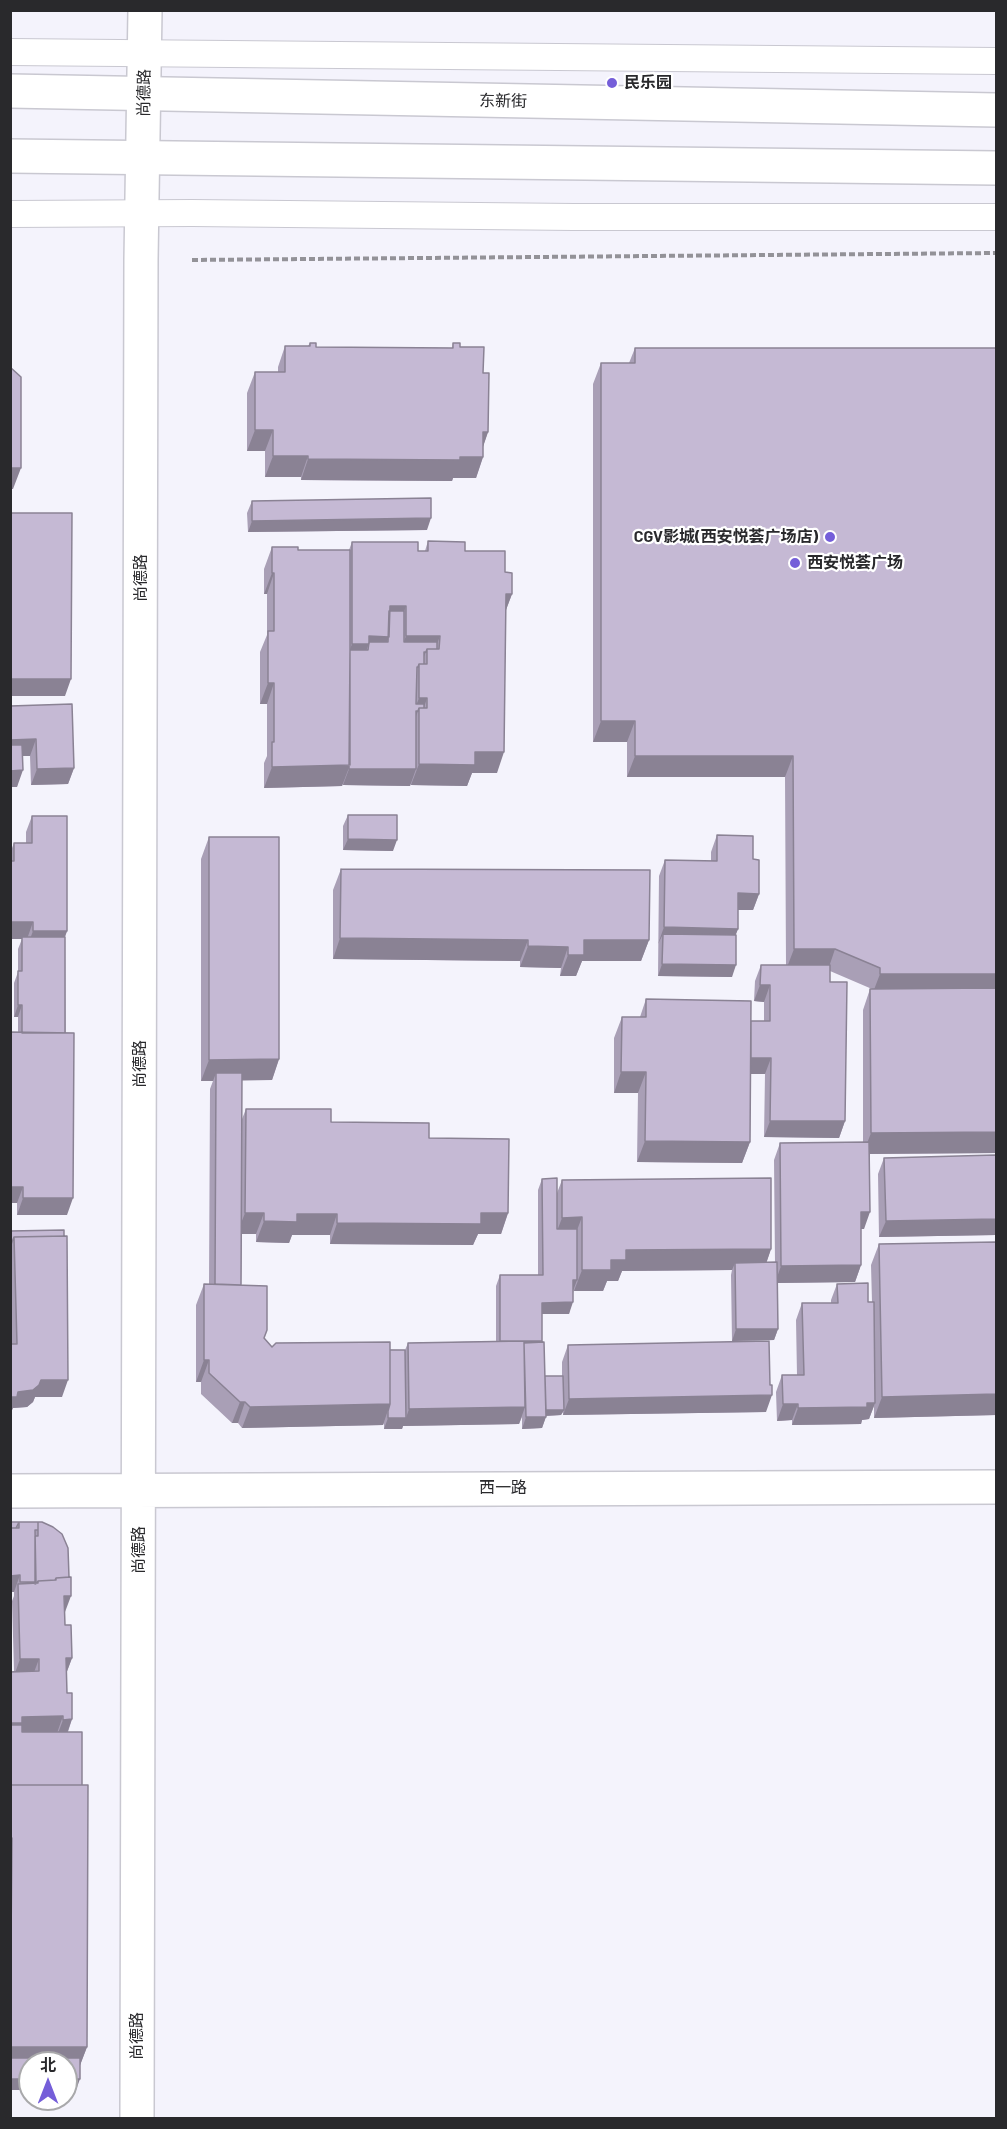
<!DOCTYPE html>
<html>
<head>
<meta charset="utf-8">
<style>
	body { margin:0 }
	#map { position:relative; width:1007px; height:2129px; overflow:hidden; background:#f4f3fc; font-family:Barlow,"Noto Sans SC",sans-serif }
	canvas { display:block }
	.frame { position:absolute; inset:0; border:12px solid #29292c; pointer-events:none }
	.north { position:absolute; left:18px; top:2051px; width:60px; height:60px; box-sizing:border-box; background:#fff; border:2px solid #a9a9ab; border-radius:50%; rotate:0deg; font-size:16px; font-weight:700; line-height:24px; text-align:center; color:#29292c }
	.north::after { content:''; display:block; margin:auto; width:21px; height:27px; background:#755ed9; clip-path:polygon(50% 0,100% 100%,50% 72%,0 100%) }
</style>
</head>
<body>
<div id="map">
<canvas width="1007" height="2129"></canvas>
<div class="frame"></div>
<div class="north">北</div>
</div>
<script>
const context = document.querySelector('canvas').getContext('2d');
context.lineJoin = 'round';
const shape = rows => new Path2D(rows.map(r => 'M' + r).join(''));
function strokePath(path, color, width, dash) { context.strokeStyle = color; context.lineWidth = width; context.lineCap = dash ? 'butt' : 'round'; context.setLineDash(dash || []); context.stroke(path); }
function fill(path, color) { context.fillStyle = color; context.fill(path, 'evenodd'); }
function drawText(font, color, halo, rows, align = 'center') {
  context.font = font + ' Barlow,"Noto Sans SC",sans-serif'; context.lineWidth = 4.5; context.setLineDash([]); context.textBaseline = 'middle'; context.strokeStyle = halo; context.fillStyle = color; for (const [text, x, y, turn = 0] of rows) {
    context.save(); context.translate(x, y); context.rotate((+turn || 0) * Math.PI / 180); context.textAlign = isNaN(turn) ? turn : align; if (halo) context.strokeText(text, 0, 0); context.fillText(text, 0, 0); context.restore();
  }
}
const path = shape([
	[192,260,996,253]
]);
const minor = shape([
	[10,52,996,61],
	[10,214,192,213,574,217,996,217]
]);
const tertiary = shape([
	[10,1491,996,1487],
	[137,2118,141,259,145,10]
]);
const secondary = shape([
	[10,91,996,110],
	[10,156,996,168]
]);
const wall = shape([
	[310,343,316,347,452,348,453,343,460,347,483,373,488,432,483,446,483,457,476,478,453,478,452,481,301,480,301,477,265,477,265,451,247,451,247,393,255,372,278,372,278,367,285,346,308,346],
	[635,348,996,348,996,1153,870,1154,864,1229,861,1229,861,1265,855,1282,777,1283,778,1329,774,1340,732,1341,731,1275,732,1270,622,1271,618,1281,607,1281,603,1291,574,1291,574,1288,569,1314,542,1314,542,1342,545,1376,562,1376,562,1362,568,1345,766,1412,563,1415,563,1412,561,1415,546,1416,542,1428,522,1429,522,1417,519,1424,403,1426,402,1429,384,1429,384,1423,383,1425,242,1428,238,1423,232,1423,201,1394,201,1382,196,1382,196,1305,204,1284,209,1284,210,1089,213,1081,201,1081,201,859,209,837,279,1059,272,1080,242,1080,242,1119,246,1109,429,1138,508,1213,501,1234,478,1234,473,1245,330,1244,330,1235,292,1235,289,1243,256,1242,256,1234,242,1234,241,1285,264,1338,272,1347,405,1350,408,1343,496,1341,496,1286,500,1275,538,1275,538,1190,542,1179,557,1193,562,1180,771,1249,766,1263,775,1263,774,1160,780,1143,863,1142,863,1010,870,989,872,989,830,971,830,982,845,1121,839,1138,764,1137,765,1074,750,1074,750,1142,742,1163,637,1162,638,1093,614,1093,614,1038,622,1017,640,1017,646,999,751,1021,764,1021,764,1002,754,1001,755,981,761,965,786,965,785,777,627,777,627,742,593,742,593,384,601,363,629,363],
	[252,501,427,530,248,532,247,513],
	[428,541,465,551,505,572,512,594,506,610,497,773,472,773,467,786,411,785,411,782,410,786,343,785,343,783,342,786,264,788,264,763,267,756,267,704,260,704,260,652,267,635,267,594,264,594,264,569,272,547,298,550,349,550,352,542,418,551,425,551],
	[10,706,74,768,68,784,31,785,30,756,23,756,17,787,10,787],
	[348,815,393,851,343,850,343,826],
	[32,816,67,931,65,937,67,1215,17,1215,17,1203,10,1203,18,1033,18,1017,14,1017,14,983,18,972,18,949,22,939,10,939,10,853,14,843,26,843,26,832],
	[717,835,753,859,759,894,753,910,738,910,738,929,735,935,732,977,658,976,659,876,665,860,711,861,711,852],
	[341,869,649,940,641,961,582,961,576,976,560,976,561,968,520,967,520,961,333,959,333,890],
	[996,1155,996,1235,879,1237,878,1174,884,1158],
	[64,1230,62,1397,35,1397,33,1402,27,1407,13,1408,10,1414,10,1231],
	[996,1242,996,1415,874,1418,874,1406,869,1419,862,1420,861,1424,792,1425,792,1420,777,1421,776,1392,782,1375,797,1375,796,1320,802,1303,831,1303,831,1300,837,1284,868,1302,872,1302,871,1265,879,1244],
	[10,1522,42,1522,65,1612,65,1625,72,1658,66,1674,67,1693,72,1719,68,1732,82,1785,87,2047,80,2065,76,2090,10,2090,10,1672,14,1671,12,1601,14,1596,14,1592,10,1592]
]);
const shadedWall = shape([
	[255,430,273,430,265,451,247,451],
	[483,432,488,432,481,453],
	[273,456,308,456,301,477,265,477],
	[460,457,483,457,476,478,453,478,452,481,301,480,308,459],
	[10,468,21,468,13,489,10,489],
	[431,518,427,530,248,532,252,521],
	[272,573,274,573,267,594,264,594],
	[506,594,512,594,504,615],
	[390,606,406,606,399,627,389,627],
	[369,636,389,637,381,658,368,650,368,646,361,665,344,665,352,644],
	[406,636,440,636,434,652,427,664,427,649,420,667,398,657],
	[10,679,71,679,65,696,10,696],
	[268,683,274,683,267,704,260,704],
	[419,698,427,698,423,711,419,708,412,728,411,719],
	[601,721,635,721,627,742,593,742],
	[36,739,30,756,10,756,10,740],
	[475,752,504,752,497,773,472,773,467,786,411,785,419,764],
	[635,756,793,756,785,777,627,777],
	[350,765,342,786,264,788,272,767],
	[74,768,68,784,31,785,37,769],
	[349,769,416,769,410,786,343,785],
	[23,770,17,787,10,787,10,771],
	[348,839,397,840,393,851,343,850],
	[738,893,759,894,753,910,732,910],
	[10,922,33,922,27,939,10,939],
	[664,927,738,929,732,945,663,934,658,944],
	[33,931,67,931,61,947,27,947],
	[340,938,528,940,520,961,333,959],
	[584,940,649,940,641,961,582,961,576,976,560,976,568,955],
	[528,946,568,947,561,968,520,967],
	[794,949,835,949,828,970,786,970],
	[662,964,736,965,732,977,658,976],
	[880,974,996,974,996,995,872,995],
	[760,985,770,985,764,1002,754,1001],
	[18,1005,22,1005,18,1017,14,1017],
	[750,1058,771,1058,765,1074,744,1074],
	[279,1059,272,1080,216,1081,216,1073,213,1081,201,1081,209,1060],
	[621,1072,646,1072,638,1093,614,1093],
	[770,1121,845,1121,839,1138,764,1137],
	[996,1132,996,1153,863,1154,871,1133],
	[645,1141,750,1142,742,1163,637,1162],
	[10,1187,23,1187,17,1203,10,1203],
	[23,1198,73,1198,67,1215,17,1215],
	[861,1212,870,1212,864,1229,855,1229],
	[245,1213,264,1213,256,1234,237,1234],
	[481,1213,508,1213,501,1234,478,1234,473,1245,330,1244,337,1223],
	[297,1214,337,1214,330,1235,292,1235,289,1243,256,1242,264,1221],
	[582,1217,574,1238,554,1239,562,1218],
	[996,1219,996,1235,879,1237,886,1221],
	[771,1249,764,1270,735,1263,732,1270,622,1271,618,1281,607,1281,603,1291,574,1291,582,1270,611,1260,626,1250],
	[861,1265,855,1282,775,1283,781,1266],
	[573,1280,577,1280,573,1291],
	[573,1302,569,1314,538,1314,542,1303],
	[736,1329,778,1329,774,1340,732,1341],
	[500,1341,542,1341,538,1352],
	[204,1360,209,1360,201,1382,196,1382],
	[41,1380,68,1380,62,1397,35,1397,33,1402,27,1407,13,1408,10,1414,10,1397,18,1392],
	[996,1394,996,1415,874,1418,882,1397],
	[772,1395,766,1412,563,1415,569,1399],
	[240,1402,245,1402,238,1423,232,1423],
	[867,1403,875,1403,869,1419,862,1420,861,1424,792,1425,798,1408],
	[390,1404,383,1425,242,1428,250,1407],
	[783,1404,798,1404,792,1420,777,1421],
	[525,1407,519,1424,403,1426,402,1429,384,1429,388,1418,406,1418,409,1409],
	[545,1410,564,1410,561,1415,543,1416],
	[526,1417,546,1417,542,1428,522,1429],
	[20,1575,14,1592,10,1592,10,1576],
	[64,1596,71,1596,65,1612],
	[66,1658,72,1658,66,1674],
	[20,1659,39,1659,33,1675,14,1676],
	[63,1716,57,1733,10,1740,10,1723,22,1717],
	[72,1719,66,1736,57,1736,63,1720],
	[10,2047,87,2047,79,2068,10,2068],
	[10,2079,30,2079,30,2090,10,2090],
	[66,2079,80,2079,76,2090,66,2090]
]);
const building = shape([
	[310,343,316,343,316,347,453,348,453,343,460,343,460,347,484,347,483,373,489,373,488,432,483,432,483,457,460,457,460,460,308,459,308,456,273,456,273,430,255,430,255,372,285,372,285,346,310,346,310,343],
	[635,348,996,348,996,974,880,974,880,968,835,949,794,949,793,756,635,756,635,721,601,721,601,363,635,363,635,348],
	[10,367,21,377,21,468,10,468,10,367],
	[431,498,431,518,252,521,252,501,431,498],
	[10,513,72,513,71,679,10,679,10,513],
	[428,541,465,542,465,551,505,551,505,572,512,573,512,594,506,594,504,752,475,752,475,765,419,764,419,708,427,708,427,698,419,698,419,664,427,664,427,649,439,649,440,636,406,636,406,606,390,606,389,637,369,636,369,644,352,644,352,542,418,542,418,551,428,551,428,541],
	[272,547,298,547,298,550,350,550,350,765,272,767,272,742,274,742,274,683,268,683,268,631,274,631,274,573,272,573,272,547],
	[389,611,404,611,404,642,437,642,437,649,427,649,426,652,424,652,424,664,419,664,418,667,417,667,416,704,424,704,424,708,419,708,418,711,416,711,416,769,349,769,350,650,368,650,369,642,388,642,389,611],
	[72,704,74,768,37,769,36,739,10,740,10,706,72,704],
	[10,745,22,745,23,770,10,771,10,745],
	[348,815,397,815,397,840,348,839,348,815],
	[32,816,67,816,67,931,33,931,33,922,10,922,10,861,14,861,14,843,32,843,32,816],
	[717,835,753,836,753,859,759,860,759,894,738,893,738,929,664,927,665,860,717,861,717,835],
	[209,837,279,837,279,1059,209,1060,209,837],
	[341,869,650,870,649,940,584,940,584,955,568,955,568,947,528,946,528,940,340,938,341,869],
	[663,934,736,935,736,965,662,964,663,934],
	[22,937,65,937,65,1033,22,1033,22,1005,18,1005,18,971,22,971,22,937],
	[761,965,830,965,830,982,847,982,845,1121,770,1121,771,1058,751,1058,751,1021,770,1021,770,985,760,985,761,965],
	[996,988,996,1132,871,1133,870,989,996,988],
	[646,999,751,1001,750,1142,645,1141,646,1072,621,1072,622,1017,646,1017,646,999],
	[10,1032,74,1033,73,1198,23,1198,23,1187,10,1187,10,1032],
	[216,1073,242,1073,241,1285,215,1284,216,1073],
	[246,1109,331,1109,331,1122,429,1123,429,1138,509,1139,508,1213,481,1213,481,1224,337,1223,337,1214,297,1214,297,1222,264,1221,264,1213,245,1213,246,1109],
	[869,1142,870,1212,861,1212,861,1265,781,1266,780,1143,869,1142],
	[996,1155,996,1219,886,1221,884,1158,996,1155],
	[557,1178,557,1229,577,1229,577,1280,573,1280,573,1302,542,1303,542,1341,500,1341,500,1275,543,1275,542,1179,557,1178],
	[771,1178,771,1249,626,1250,626,1260,611,1260,611,1270,582,1270,582,1217,562,1218,562,1180,771,1178],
	[64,1230,64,1236,14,1237,10,1247,10,1231,64,1230],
	[67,1236,68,1380,41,1380,39,1385,33,1390,18,1392,17,1397,10,1397,10,1344,17,1344,14,1237,67,1236],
	[996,1242,996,1394,882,1397,879,1244,996,1242],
	[777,1262,778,1329,736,1329,735,1263,777,1262],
	[868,1283,868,1302,874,1302,875,1403,867,1403,867,1407,798,1408,798,1404,783,1404,782,1375,804,1375,802,1303,838,1303,837,1284,868,1283],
	[204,1284,267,1286,267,1330,264,1338,272,1347,276,1343,390,1342,390,1404,250,1407,245,1402,240,1402,209,1373,209,1360,204,1360,204,1284],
	[524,1341,525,1407,409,1409,408,1343,524,1341],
	[769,1341,770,1385,772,1385,772,1395,569,1399,568,1345,769,1341],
	[544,1342,546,1417,526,1417,524,1343,544,1342],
	[390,1350,405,1350,406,1418,388,1418,388,1411,390,1404,390,1350],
	[545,1376,563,1376,564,1410,546,1410,545,1376],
	[10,1522,42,1522,53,1527,62,1534,68,1548,69,1577,56,1578,55,1580,38,1581,37,1583,35,1584,35,1536,38,1536,38,1522,19,1522,16,1528,10,1528,10,1522],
	[19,1522,38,1522,38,1530,35,1530,36,1582,20,1582,20,1575,10,1576,10,1528,19,1528,19,1522],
	[71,1577,71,1596,64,1596,65,1625,71,1625,72,1658,66,1658,67,1693,72,1693,72,1719,63,1720,63,1716,22,1717,22,1723,10,1723,10,1672,39,1671,39,1659,20,1659,18,1584,38,1583,38,1581,56,1580,56,1578,71,1577],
	[10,1725,22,1725,22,1732,82,1732,82,1785,10,1785,10,1725],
	[10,1785,88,1785,87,2047,10,2047,12,1838,10,1838,10,1785],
	[10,2058,80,2058,80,2079,66,2079,66,2063,30,2063,30,2079,10,2079,10,2058]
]);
const markers = [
	[612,83,6,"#755ed9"],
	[830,537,6,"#755ed9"],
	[795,563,6,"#755ed9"]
];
const poiNames = [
	["民乐园",624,83],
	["CGV影城(西安悦荟广场店)",818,537,"right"],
	["西安悦荟广场",807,563]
];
const streetNames = [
	["尚德路",144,93,-89],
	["东新街",503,101,1],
	["尚德路",141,578,-90],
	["尚德路",140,1064,-90],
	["西一路",503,1488],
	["尚德路",139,1550,-90],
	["尚德路",137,2036,-90]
];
strokePath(minor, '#c9c8d1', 28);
strokePath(tertiary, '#c9c8d1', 36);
strokePath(secondary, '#c9c8d1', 36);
strokePath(path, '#939298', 4, [6, 3]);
strokePath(minor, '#fff', 26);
strokePath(tertiary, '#fff', 33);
strokePath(secondary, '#fff', 33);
fill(wall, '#a99fb6');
fill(shadedWall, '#8a8294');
fill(building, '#c5b9d4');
strokePath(building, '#8a8294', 1.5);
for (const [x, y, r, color] of markers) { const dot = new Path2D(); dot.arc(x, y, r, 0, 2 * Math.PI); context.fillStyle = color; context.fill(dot); strokePath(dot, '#fff', 2); }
drawText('bold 16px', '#29292c', '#fff', poiNames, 'left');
drawText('16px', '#29292c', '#fff', streetNames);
</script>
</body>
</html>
